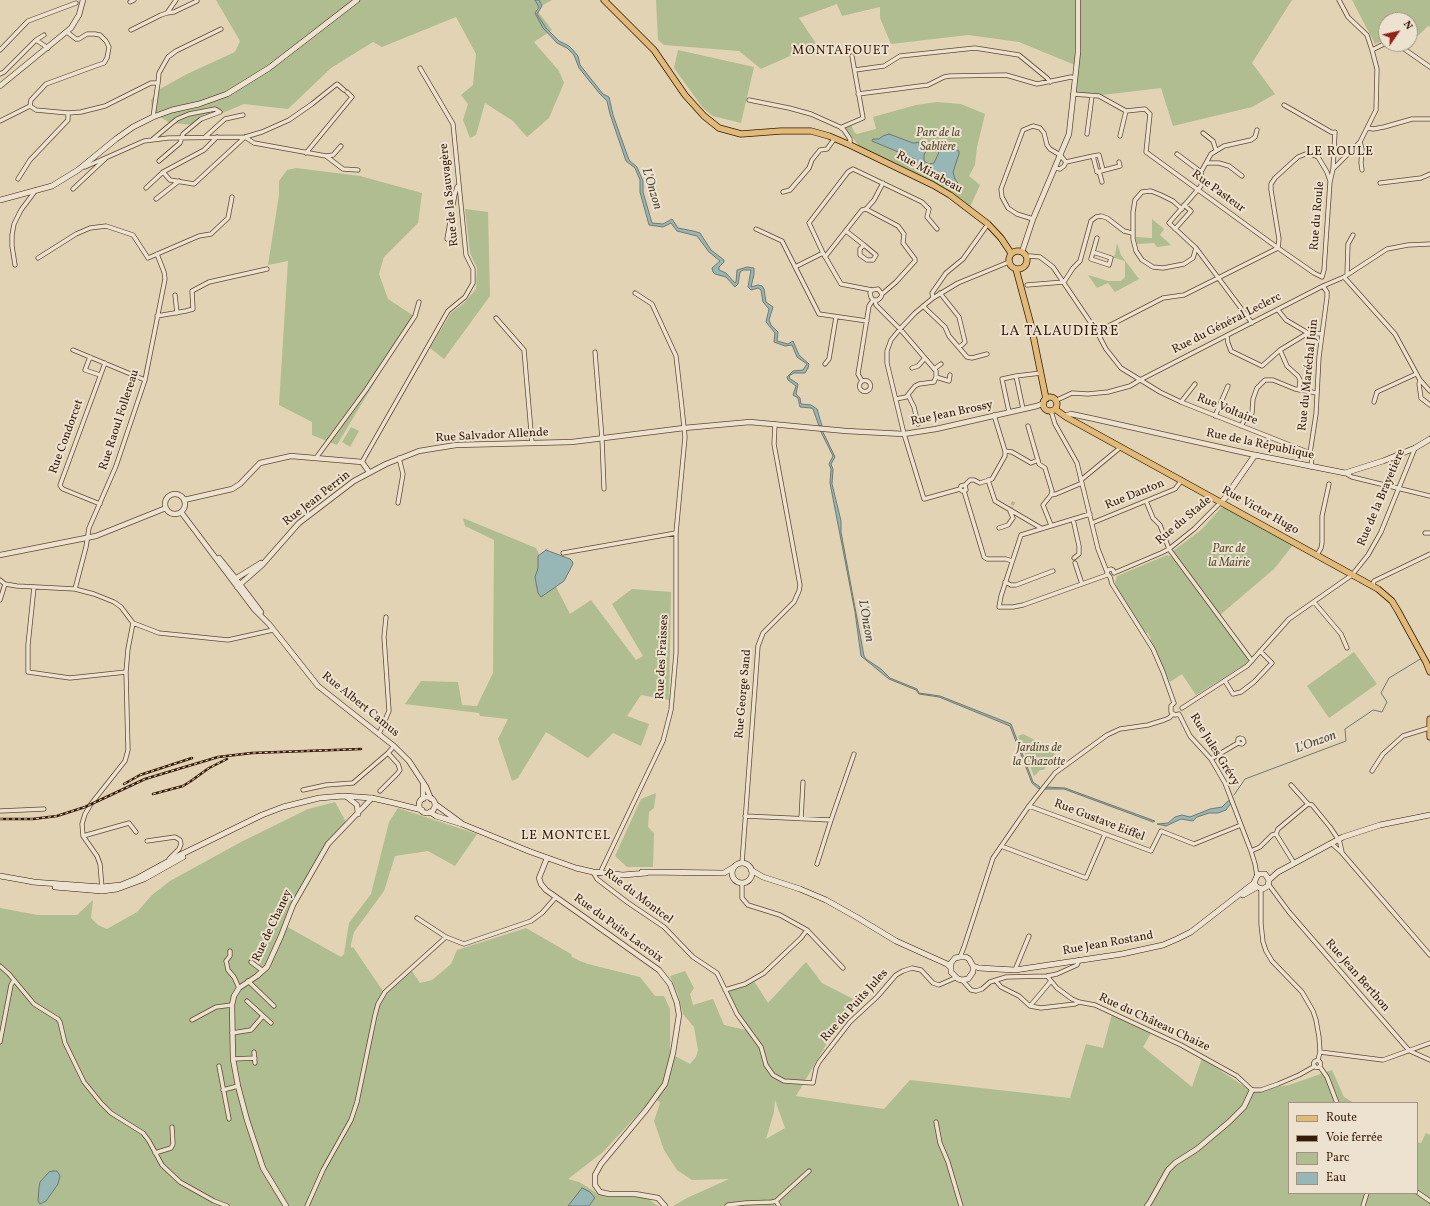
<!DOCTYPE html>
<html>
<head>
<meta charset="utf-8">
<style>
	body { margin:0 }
	#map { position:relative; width:1430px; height:1206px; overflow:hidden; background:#e2d3b5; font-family:Vollkorn,serif }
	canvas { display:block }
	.legend { position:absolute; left:1288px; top:1102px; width:130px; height:92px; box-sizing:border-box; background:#ece2cf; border:1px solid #a3927f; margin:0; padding:5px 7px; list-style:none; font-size:12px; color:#361b07 }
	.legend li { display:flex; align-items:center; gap:8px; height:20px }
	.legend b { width:20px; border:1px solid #a3927f }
	.north { position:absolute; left:1378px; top:12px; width:40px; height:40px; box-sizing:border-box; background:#ece2cf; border:1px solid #a3927f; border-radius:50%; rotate:56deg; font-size:11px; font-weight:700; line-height:16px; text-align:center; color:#361b07 }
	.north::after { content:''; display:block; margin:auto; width:14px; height:18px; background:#8f2418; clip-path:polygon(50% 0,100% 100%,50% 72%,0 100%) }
</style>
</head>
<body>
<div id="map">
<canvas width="1430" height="1206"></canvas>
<ul class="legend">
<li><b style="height:5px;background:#e1ba7a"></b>Route</li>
<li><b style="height:5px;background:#361b07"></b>Voie ferrée</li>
<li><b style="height:11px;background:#afbd90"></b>Parc</li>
<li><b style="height:11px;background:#97b6b6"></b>Eau</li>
</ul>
<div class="north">N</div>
</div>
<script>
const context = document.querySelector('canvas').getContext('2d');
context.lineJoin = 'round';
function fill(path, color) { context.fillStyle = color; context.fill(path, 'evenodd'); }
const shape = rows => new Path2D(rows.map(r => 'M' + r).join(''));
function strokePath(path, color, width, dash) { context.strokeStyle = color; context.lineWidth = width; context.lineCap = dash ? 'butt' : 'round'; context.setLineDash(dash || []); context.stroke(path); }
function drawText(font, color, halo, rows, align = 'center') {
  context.font = font + ' Vollkorn,serif'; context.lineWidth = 4; context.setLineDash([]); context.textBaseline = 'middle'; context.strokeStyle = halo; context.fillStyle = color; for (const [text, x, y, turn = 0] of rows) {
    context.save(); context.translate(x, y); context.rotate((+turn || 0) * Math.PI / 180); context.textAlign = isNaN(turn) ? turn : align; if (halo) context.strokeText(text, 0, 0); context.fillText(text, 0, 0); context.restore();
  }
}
const green = shape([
	[216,0,552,0,536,9,552,30,534,42,559,71,564,83,549,118,527,137,513,121,485,103,476,135,470,138,463,120,468,104,461,95,473,85,476,54,456,17,382,47,373,42,331,68,288,109,244,104,194,125,170,123,152,112,151,100,160,89,187,74,235,52,240,41],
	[656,0,1292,0,1252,63,1275,94,1252,107,1173,126,1161,88,1102,95,1076,93,1075,65,1019,42,968,35,891,44,880,18,880,7,842,16,837,4,799,18,821,51,821,55,792,55,761,69,739,51,664,45,658,40],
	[1352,0,1430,0,1430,27,1428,26,1410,44,1410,20,1386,20,1386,40,1375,44],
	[678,50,754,67,741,123,713,116,703,108,674,68],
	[937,102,961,104,985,114,977,147,975,165,969,176,980,185,970,207,938,185,859,146,846,129,847,126,851,124,854,132,857,134,876,129,873,117,916,105],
	[296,168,360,176,422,193,418,223,384,257,379,274,388,299,414,316,337,445,312,435,312,422,279,405,288,261,268,265,279,195,279,181,287,170],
	[465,209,488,212,490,296,444,359,430,348,451,313,463,304,476,289,477,268,470,253],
	[1152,219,1164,229,1160,235,1171,245,1157,247,1154,243,1137,244,1135,237,1152,238],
	[1117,243,1121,255,1139,279,1115,292,1108,283,1097,288,1088,275,1108,281,1121,281,1125,277,1125,261,1115,258,1111,258,1115,255],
	[351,427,359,431,350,447,342,442],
	[1221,508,1226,508,1293,545,1274,569,1220,615,1181,563,1173,551,1201,530],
	[463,518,536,548,570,614,591,600,636,660,643,656,612,604,632,589,671,592,669,700,641,695,627,716,649,724,641,746,613,733,588,758,546,732,518,778,512,781,498,739,508,719,480,716,479,713,405,704,421,681,458,682,462,705,477,706,493,673,494,540,465,526],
	[1167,555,1173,557,1249,659,1244,665,1196,695,1182,674,1170,682,1150,642,1151,639,1148,633,1145,633,1119,592,1115,583,1117,576],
	[1354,652,1377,684,1329,718,1307,686],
	[1023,734,1045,745,1057,756,1043,770,1040,770,1034,776,1018,736],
	[656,793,654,808,649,812,648,827,654,833,653,867,627,867,615,856,641,799],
	[335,802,346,822,328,840,293,903,284,925,341,957,344,954,349,923,371,894,389,822,398,808,477,834,455,866,428,851,395,856,384,891,354,932,351,944,351,948,353,947,385,994,412,971,420,983,432,980,451,964,457,950,526,928,571,954,572,957,580,961,588,964,640,977,655,996,664,996,670,1009,670,1056,663,1084,651,1100,603,1152,568,1179,579,1182,600,1195,646,1197,658,1206,0,1206,0,908,38,915,77,915,93,900,91,918,98,925,107,929,137,912,152,895,170,881,241,842,308,809],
	[806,962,822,983,853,999,796,1096,884,1109,910,1080,1070,1098,1086,1044,1103,1048,1112,1014,1151,1033,1143,1047,1192,1087,1202,1058,1251,1091,1289,1085,1332,1070,1344,1097,1354,1103,1289,1103,1289,1193,1417,1193,1417,1142,1421,1143,1426,1133,1430,1135,1430,1206,673,1206,687,1198,729,1179,692,1180,677,1170,664,1150,654,1121,660,1103,656,1099,666,1085,675,1056,690,1064,696,1057,698,1050,694,1027,683,1014,678,994,670,976,685,971,694,988,690,994,693,1005,713,999,724,1025,746,1030,744,1026,746,1023,735,1007,728,991,742,986,745,987,754,981,768,1003],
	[775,1100,785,1128,766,1139,774,1112]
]);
const water = shape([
	[535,0,539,0,542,6,537,14,546,28,559,41,569,46,573,50,578,56,580,65,603,94,609,97,613,115,629,160,637,167,643,181,643,192,652,223,663,224,672,219,678,228,693,231,700,233,711,250,724,260,724,262,719,267,719,270,726,273,735,283,736,282,737,270,747,267,754,268,754,274,751,287,758,285,762,286,764,289,766,302,773,307,769,320,771,325,778,332,777,341,788,344,793,341,799,355,809,364,808,368,805,373,794,373,790,375,789,378,798,384,796,394,800,398,801,404,811,405,817,409,822,426,819,426,813,409,811,408,800,407,798,398,793,395,796,386,788,380,787,377,793,371,803,370,807,364,797,357,792,345,785,346,774,342,775,333,766,322,769,309,763,302,761,290,758,288,751,290,748,287,751,270,743,270,740,272,738,284,735,287,726,277,715,274,713,272,712,268,720,261,709,252,697,236,677,231,671,223,663,227,649,225,640,192,640,180,635,168,626,161,610,114,607,101,600,94,579,68,574,55,567,48,557,43,543,28,535,13,539,7,535,0],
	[889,134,913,143,927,142,951,147,959,151,959,154,953,172,955,179,960,186,959,188,958,189,951,183,945,183,944,178,922,164,918,166,916,165,915,159,872,141,873,139,879,139,883,136,889,134],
	[932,147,938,149,939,152,934,163,929,164,924,161,924,155,927,149,932,147],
	[820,430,822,430,835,457,831,464,833,469,832,484,841,521,841,532,864,656,866,659,881,669,890,678,917,689,919,693,940,696,1011,724,1033,782,1040,787,1039,789,1032,783,1010,726,939,697,919,694,916,690,889,679,861,656,855,612,830,483,831,469,829,464,833,456,820,430],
	[546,550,570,559,572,561,573,564,564,581,541,597,538,593,535,577,538,568,538,556,546,550],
	[1046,787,1065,788,1155,821,1153,822,1064,789,1045,789,1046,787],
	[1230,799,1231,804,1228,807,1226,810,1218,813,1209,813,1197,817,1193,821,1181,819,1166,826,1157,824,1168,823,1175,817,1182,815,1190,817,1210,809,1222,807,1230,799],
	[53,1171,57,1171,60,1176,58,1184,46,1201,40,1204,38,1201,39,1188,40,1182,49,1172,53,1171],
	[582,1188,590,1192,595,1198,589,1206,568,1206,582,1188]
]);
const stream = shape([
	[1234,795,1245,779,1346,741,1345,729,1373,710,1382,712,1387,702,1381,693,1389,678,1422,658]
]);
const minorTunnel = shape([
	[1010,510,1014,501]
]);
const minor = shape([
	[130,2,134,0],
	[167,13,174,12,197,1],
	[131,30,161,15,167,13,176,0],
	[67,32,76,39,79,39,87,34,95,34,100,35,106,41,109,47,107,58,104,63,98,65,46,84,31,100,30,106,36,110,68,113,81,112,105,106,151,83,158,83,153,117],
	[36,40,44,35],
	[1397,44,1430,67],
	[0,50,28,21,76,3],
	[1372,50,1386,43],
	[855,70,884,66,900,56,975,48,1019,55,1047,78,1050,82],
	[0,74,4,72,36,40,48,48],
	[158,83,159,73,168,57,176,51,221,29],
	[858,94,928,85,944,77,950,76,1006,75,1037,84,1071,77,1075,78],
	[1073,94,1099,96,1126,111,1145,109,1150,114,1146,152,1278,248,1184,295,1163,298,1097,332],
	[749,100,789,108,811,114,840,127,844,130,850,139,850,145],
	[1284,105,1331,132,1335,133],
	[0,121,30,106],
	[842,127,863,118,852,56],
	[1368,128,1373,129,1384,127,1412,119,1430,119],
	[1203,133,1213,141,1216,150],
	[1087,134,1092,96],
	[1120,136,1126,111],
	[205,137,225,119,243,115],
	[245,137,254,143,326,156,343,169,358,170],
	[153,139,177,119,189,114,215,109,220,112,201,119,183,134,180,143,159,161],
	[1360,142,1362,149,1361,163,1362,170],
	[306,153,352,97,347,92],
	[1177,154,1201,172],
	[326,156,333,155,341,146],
	[1093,156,1099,155,1103,170],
	[1066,162,1093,156,1097,172,1120,166,1119,162],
	[1206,163,1219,163,1229,166,1242,176],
	[85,167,144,141,168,138,245,137,262,132,289,120,312,104,337,84,344,90],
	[1333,169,1335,132],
	[1099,171,1102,182],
	[163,172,170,180,194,184,245,137],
	[18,179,30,160,68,120,68,113],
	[1380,183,1421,178,1430,174],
	[146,188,163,172,204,150,217,137],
	[73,189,105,159],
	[783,192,790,190,809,168,812,160,820,150,827,149,835,138],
	[156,199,179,181],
	[866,209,874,200,883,183],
	[1182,209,1173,201,1161,195,1151,191,1142,192,1135,200,1133,212,1133,239,1136,251,1142,260,1153,267,1163,268,1184,264,1193,258,1196,248],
	[1033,219,1017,214,1008,208,1002,197,1001,189,1023,130,1033,126,1040,128,1044,133,1047,145,1050,149,1060,155,1066,162,1064,166,1060,169,1055,168],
	[756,229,782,241,819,314,867,321],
	[1175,229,1191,211,1184,205],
	[846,231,864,245,876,255,873,260,867,260,860,255,860,249,864,245],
	[447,239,455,194,457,187,459,185],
	[1093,252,1111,258,1109,265,1091,259,1097,238],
	[825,257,862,210,866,209,898,226,904,234,903,243,915,259,915,261,896,282,882,294],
	[1027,257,1030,256,1040,257,1053,267,1097,332,1106,349,1121,368,1160,392,1181,402,1310,453],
	[38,258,76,234,90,228,106,226,133,235,148,258,199,236,211,234,228,218,232,197],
	[15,265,12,246,12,235,14,224,21,210,36,190],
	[795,267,823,253],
	[1347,275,1348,244,1353,235],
	[1322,277,1324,270,1330,182,1333,169,1360,142,1376,110,1377,69,1372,50,1367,35,1348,17,1339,0],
	[1322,277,1314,273,1278,248,1279,239,1271,190,1271,184,1275,178,1298,157,1308,153,1318,157,1327,172,1330,181],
	[1344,277,1395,334,1420,380,1430,391],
	[1064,282,1073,268,1080,261,1091,221,1096,217,1101,216,1107,218,1124,231,1132,233],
	[1027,285,1064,282],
	[872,290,870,293,871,297,873,300,878,300,881,297,882,294,878,289,872,290,841,284,823,253,809,223,848,172,853,169,922,202,929,209,927,217,937,229],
	[940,293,959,317,965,342,962,345,959,347],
	[175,295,177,313],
	[933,298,932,293,946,273,963,259,988,224],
	[875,300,876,305,900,329,936,371,936,377,934,382,919,384,915,386,906,397,896,399],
	[923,306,945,327,949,336,967,357,972,358,987,354],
	[1278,310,1286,320,1308,333,1322,334],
	[157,316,186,311,193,309,192,291,209,282,267,269],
	[496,318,524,350,532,443],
	[1252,323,1196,248,1169,223,1201,186,1202,180,1201,172,1211,154,1224,146,1251,140,1255,137,1257,130],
	[1227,336,1228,343,1231,351,1262,366,1280,350,1308,333],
	[73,350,145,380],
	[1280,350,1287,366,1298,376,1300,380,1299,390],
	[595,352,602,439,604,489],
	[90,357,85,370,100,375],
	[825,364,829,359,836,317],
	[912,368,918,366,925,358],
	[934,369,941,364],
	[1016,376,1041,373],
	[936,377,949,381,950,375],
	[1420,380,1419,384,1421,398,1430,405],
	'859.5 386a5.5 5.5 0 1 1 11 0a5.5 5.5 0 1 1-11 0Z',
	[862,381,858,374,869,306,873,300],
	[908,395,914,407,918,424],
	[1055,401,1072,393,1088,394,1108,392,1130,386,1140,380,1323,286,1344,277,1387,249,1408,245,1430,244],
	[1181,402,1195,384],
	[1374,402,1377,392,1379,391,1416,374],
	[1051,411,1055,424,1077,463,1098,549,1107,572],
	[1009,412,1002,379,1016,376,1023,409],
	[1215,416,1228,386],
	[1028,426,1039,464,1045,468,1052,491,1051,495],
	[1241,426,1246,417,1252,413,1253,399,1257,388,1265,380,1273,380,1295,389,1317,393],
	[1005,451,1012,452,1031,463,1038,460],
	[316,458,366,390,415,316,419,302],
	[362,462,448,311,465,297,473,283,473,269,466,255,453,124,420,68],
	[1311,467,1312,456,1310,453,1316,414,1319,357,1327,297,1327,292,1323,286],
	[1345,473,1352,477,1430,496],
	[988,480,995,501,1041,528],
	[1081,480,1121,447],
	[965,485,966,490,962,491,960,489,961,486,965,485,970,480,974,480,980,483,992,479,1005,456,1005,451,994,415],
	[960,489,924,499,904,434,887,363,887,351,891,340,900,329,915,313,933,298,958,283,1009,262],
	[964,491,984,557,987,559,1006,559,1012,561],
	[1146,501,1153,518,1160,525,1169,549,1252,661],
	[398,503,403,474,399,458],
	[100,504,63,489,61,487,60,485,105,363],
	[1090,514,1021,535,1001,596,999,607,1013,607,1023,605,1107,575],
	[1073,519,1079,546,1079,554,1074,558],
	[1092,523,1175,489,1182,480],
	[1051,525,1043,505,1051,495,1056,494,1082,483],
	[999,528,1008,525,1013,518,1010,511],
	[1425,533,1430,533],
	[563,553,676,533],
	[1317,555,1321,548,1322,543,1322,516,1329,484],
	[1075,563,1082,584],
	[1114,573,1113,570,1111,569,1108,570,1107,573,1110,577,1112,584,1153,649,1163,672,1174,703],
	[1114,573,1161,553,1169,549,1194,529,1221,502],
	[0,580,5,584,17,586,75,589,94,594,114,602,121,607,133,623,159,633,228,640,273,630],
	[1005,582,1011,585,1016,585,1053,571],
	[1373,585,1374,581,1430,554],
	[34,587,28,645,28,672,70,678,126,672],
	[75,589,86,547,89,528,116,466,145,380,165,279,164,272,157,254],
	[0,600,5,584],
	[1314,602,1341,634,1347,648],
	[1225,681,1233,694,1241,692,1254,682,1272,663,1260,651],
	[1174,703,1171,706,1171,712,1175,715,1179,714],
	[1182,708,1247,666,1289,619,1352,575,1368,555,1381,532,1415,448],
	[1179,714,1190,736,1211,759,1225,783,1251,851,1255,864,1257,876],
	[379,734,389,711,384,637,386,617],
	[1211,759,1238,743,1242,744,1244,742,1243,739,1240,738,1238,739,1238,743],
	[1372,771,1383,754,1403,736,1429,728],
	[1291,785,1308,804,1312,805,1330,827,1338,839],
	[303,790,326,785,353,783,388,753],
	[380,791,397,774,400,770,398,764,388,753,394,746],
	[1029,806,1151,851,1161,831,1194,844,1241,825],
	[0,811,44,809],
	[745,816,831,820,817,864],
	[801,819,803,782],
	[831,820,854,754],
	[1276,834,1294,863],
	[83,836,129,823,136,832],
	[1339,839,1342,852],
	[147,841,175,837,180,840,181,844,179,849,169,859,169,862],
	[1331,843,1342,853,1430,955],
	[1001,846,1086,878,1105,834],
	[1251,851,1260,847,1272,835,1276,834,1278,829,1308,804],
	[742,863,758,646,763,633,794,602,799,591,800,585,774,444,775,424],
	[593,872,597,879,627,902,664,927,693,957,717,973,737,1014,761,1047,766,1065,773,1075,784,1081,813,1083,816,1068,819,1062,850,1022,877,997,896,975,903,971,912,968,921,970,933,983,939,985,955,978],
	[600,873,663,741,671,710,676,653,676,533,685,437,681,399,676,356,652,304,635,293],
	[742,884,742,898,748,905,780,915,807,930,843,968],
	[1269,885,1289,912,1406,1047,1410,1051,1430,1060],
	[102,888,100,864,97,856,83,836,82,824,85,814,91,804,125,761,128,750,126,672,128,649,133,623],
	[1261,889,1261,924,1263,942,1266,951,1272,961,1302,992,1313,1011,1316,1020,1319,1037,1320,1052,1318,1060],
	[417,918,446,937,464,944,531,921,542,913,556,897],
	[230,951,230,956,226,961,227,965,228,970,234,977,239,988],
	[960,957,964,947,993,858,1029,806,1055,773,1107,735,1120,729,1148,725,1164,720,1169,718,1173,714],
	[251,962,263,971],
	[0,966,9,974,34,1004,58,1019,60,1022,65,1043,84,1082,101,1103,111,1113,143,1133,149,1141,162,1165,180,1182,214,1201,227,1206],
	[1015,970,1029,936],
	[1047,976,1057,988,1072,999,1079,1002,1095,1005,1181,1045,1237,1076,1252,1090,1261,1090,1278,1084,1299,1075,1315,1066],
	[962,980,971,990,976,991,982,989,990,982,1006,977,1047,976,1057,974,1077,965,1079,960],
	[248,981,274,1006],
	[996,981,1001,987,1019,996,1030,1006,1051,981],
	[725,990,745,984,764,973,801,938,807,930],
	[247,1001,271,1023],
	[1030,1006,1041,1008,1075,1004,1079,1002],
	[192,1020,216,1007,232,1005],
	[232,1033,251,1030,263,1016],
	[0,1042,11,985,14,980],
	[254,1052,255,1063],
	[1320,1052,1383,1060,1430,1043],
	[233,1059,255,1058],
	'1313.5 1064a3.5 3.5 0 1 1 7 0a3.5 3.5 0 1 1-7 0Z',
	[219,1066,229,1119],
	[1320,1067,1327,1077,1337,1103],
	[223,1090,238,1086],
	[936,1122,940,1143,948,1162,961,1206],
	[155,1153,171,1148,173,1144,172,1127],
	[1417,1192,1430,1201],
	[307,1206,323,1170,351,1120,357,1102,375,1015,378,1004,385,992,446,937],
	[727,1206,728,1205,745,1203,772,1202,776,1201],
	[779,1206,776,1201,809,1171],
	[1363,1206,1367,1193]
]);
const tertiary = shape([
	[0,86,71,28,79,15,83,0],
	[1022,252,1033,219,1069,134,1078,52,1078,0],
	[1065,416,1071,414,1090,418,1255,455],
	'165 504a10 10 0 1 1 20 0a10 10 0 1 1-20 0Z',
	[184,500,232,489,240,484,260,463,291,456,362,462,369,472],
	[181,512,254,609,269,624,318,686,394,746,409,761,426,787,431,799],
	[0,555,96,536,166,508],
	[219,558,236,579,261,612],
	[235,579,261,563],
	[237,587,262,565,299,523,354,481,386,464,419,451,456,445,572,442,684,428,750,422,846,431,904,434,936,429,1037,406,1044,403],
	[423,784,423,799],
	[347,797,357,805,358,814],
	[547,858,539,878,541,884,546,890,659,970,670,984,677,1003,679,1015,673,1053,665,1084,646,1110,601,1164,595,1175,595,1185,600,1192,609,1194,635,1194,658,1198,665,1206],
	[286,1206,263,1168,247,1120,238,1086,233,1059,232,1005,234,996,239,988,257,976,267,967,281,936,293,905,328,844,372,798],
	[1147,1206,1150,1202,1168,1170,1175,1163,1197,1149,1229,1122,1244,1107,1252,1090]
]);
const secondary = shape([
	[0,200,52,186,78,170,116,139,133,127,153,117,172,110,199,104,227,94,269,68,357,0],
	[1221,502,1225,498,1255,455,1345,473,1383,461,1415,448,1430,439],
	'419 805a8 8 0 1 1 16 0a8 8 0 1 1-16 0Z',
	[435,804,461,823],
	[430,812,436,816,462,824,531,852,576,868,593,872,623,875,646,873],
	'732 873a10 10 0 1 1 20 0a10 10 0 1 1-20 0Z',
	[751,870,763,877,800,889,826,900,858,918,896,941,947,964,950,967],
	[642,872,724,873,734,867],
	[0,876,34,882],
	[1269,880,1278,872,1343,837,1380,825,1430,815],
	[32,882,102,887,121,885,138,878,180,855,262,815,283,807,319,798,343,796,372,798,394,803,422,810],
	[55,887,102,891,117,889,144,879,183,857],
	[1243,895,1257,887],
	[973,966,973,972,968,979,962,980,958,979,951,972,951,963,955,958,960,957,966,957,969,959,973,966,979,968,1015,970,1122,954,1163,945,1177,939,1191,932,1254,883,1257,876,1259,874,1265,874,1269,880,1268,886,1263,889,1257,887,1254,883]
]);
const primary = shape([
	[604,0,654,50,685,95,704,116,719,128,741,134,781,131,811,131,829,136,850,145,933,185,950,195,988,224,1001,238,1011,253],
	'1009 260a9 9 0 1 1 18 0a9 9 0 1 1-18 0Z',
	[1016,269,1031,325,1046,399],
	'1043 404a7 7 0 1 1 14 0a7 7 0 1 1-14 0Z',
	[1055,409,1066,417,1378,589,1392,601,1398,611,1426,662,1430,672],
	[1430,719,1430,737]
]);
const rail = shape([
	[124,784,140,775,192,758],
	[153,794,183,786,191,781,209,768,227,759],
	[0,819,33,819,57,816,85,807,145,779,218,757,252,753,361,749]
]);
const parkNames = [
	["Parc de la",938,134],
	["Sablière",938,148],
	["Parc de",1229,550],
	["la Mairie",1229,564],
	["Jardins de",1039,749],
	["la Chazotte",1039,763]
];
const streetNames = [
	["Rue Mirabeau",929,173,29],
	["Rue Pasteur",1218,192,36],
	["Rue de la Sauvagère",450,195,-96],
	["Rue du Roule",1318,216,-85],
	["Rue du Général Leclerc",1227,324,-27],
	["Rue du Maréchal Juin",1309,375,-84],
	["Rue Voltaire",1227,410,22],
	["Rue Jean Brossy",952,414,-12],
	["Rue Raoul Follereau",120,420,-72],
	["Rue Salvador Allende",492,436,-3],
	["Rue Condorcet",67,437,-70],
	["Rue de la République",1260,445,12],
	["Rue Danton",1135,495,-22],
	["Rue de la Brayetière",1382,498,-67],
	["Rue Jean Perrin",317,499,-38],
	["Rue Victor Hugo",1260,511,29],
	["Rue du Stade",1184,521,-40],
	["Rue des Fraisses",663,657,-87],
	["Rue George Sand",744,694,-85],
	["Rue Albert Camus",360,705,39],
	["Rue Jules Grévy",1214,750,58],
	["Rue Gustave Eiffel",1099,821,21],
	["Rue du Montcel",638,897,37],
	["Rue de Chaney",273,926,-65],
	["Rue du Puits Lacroix",618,929,36],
	["Rue Jean Rostand",1108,944,-10],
	["Rue Jean Berthon",1357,976,49],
	["Rue du Puits Jules",855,1006,-48],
	["Rue du Château Chaize",1154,1023,25]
];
const neighbourhoodNames = [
	["MONTAFOUET",841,52],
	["LE ROULE",1340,153],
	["LE MONTCEL",566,837]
];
const waterNames = [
	["L'Onzon",651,189,73],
	["L'Onzon",865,621,80],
	["L'Onzon",1316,743,-20]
];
const quarterNames = [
	["LA TALAUDIÈRE",1060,332]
];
fill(green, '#afbd90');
fill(water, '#97b6b6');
strokePath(water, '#707870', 1);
strokePath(stream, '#707870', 1);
strokePath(minorTunnel, '#c0ae92', 3.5, [3.5, 2]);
strokePath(minor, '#614932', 5);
strokePath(tertiary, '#614932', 6);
strokePath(secondary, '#361b07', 6);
strokePath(primary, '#361b07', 7);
strokePath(minor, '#ece2cf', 3.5);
strokePath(tertiary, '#ece2cf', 4.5);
strokePath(secondary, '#ece2cf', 5);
strokePath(primary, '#e1ba7a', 5.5);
strokePath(rail, '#361b07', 2.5);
strokePath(rail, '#ece2cf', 1, [3]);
drawText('italic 12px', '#5a4c30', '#ece2cf', parkNames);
drawText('12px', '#361b07', '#ece2cf', streetNames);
context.letterSpacing = '1px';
drawText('13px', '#361b07', '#ece2cf', neighbourhoodNames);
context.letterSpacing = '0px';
drawText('italic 13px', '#534a3c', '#ece2cf', waterNames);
context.letterSpacing = '1px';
drawText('14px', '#361b07', '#ece2cf', quarterNames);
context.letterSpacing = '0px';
</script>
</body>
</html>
